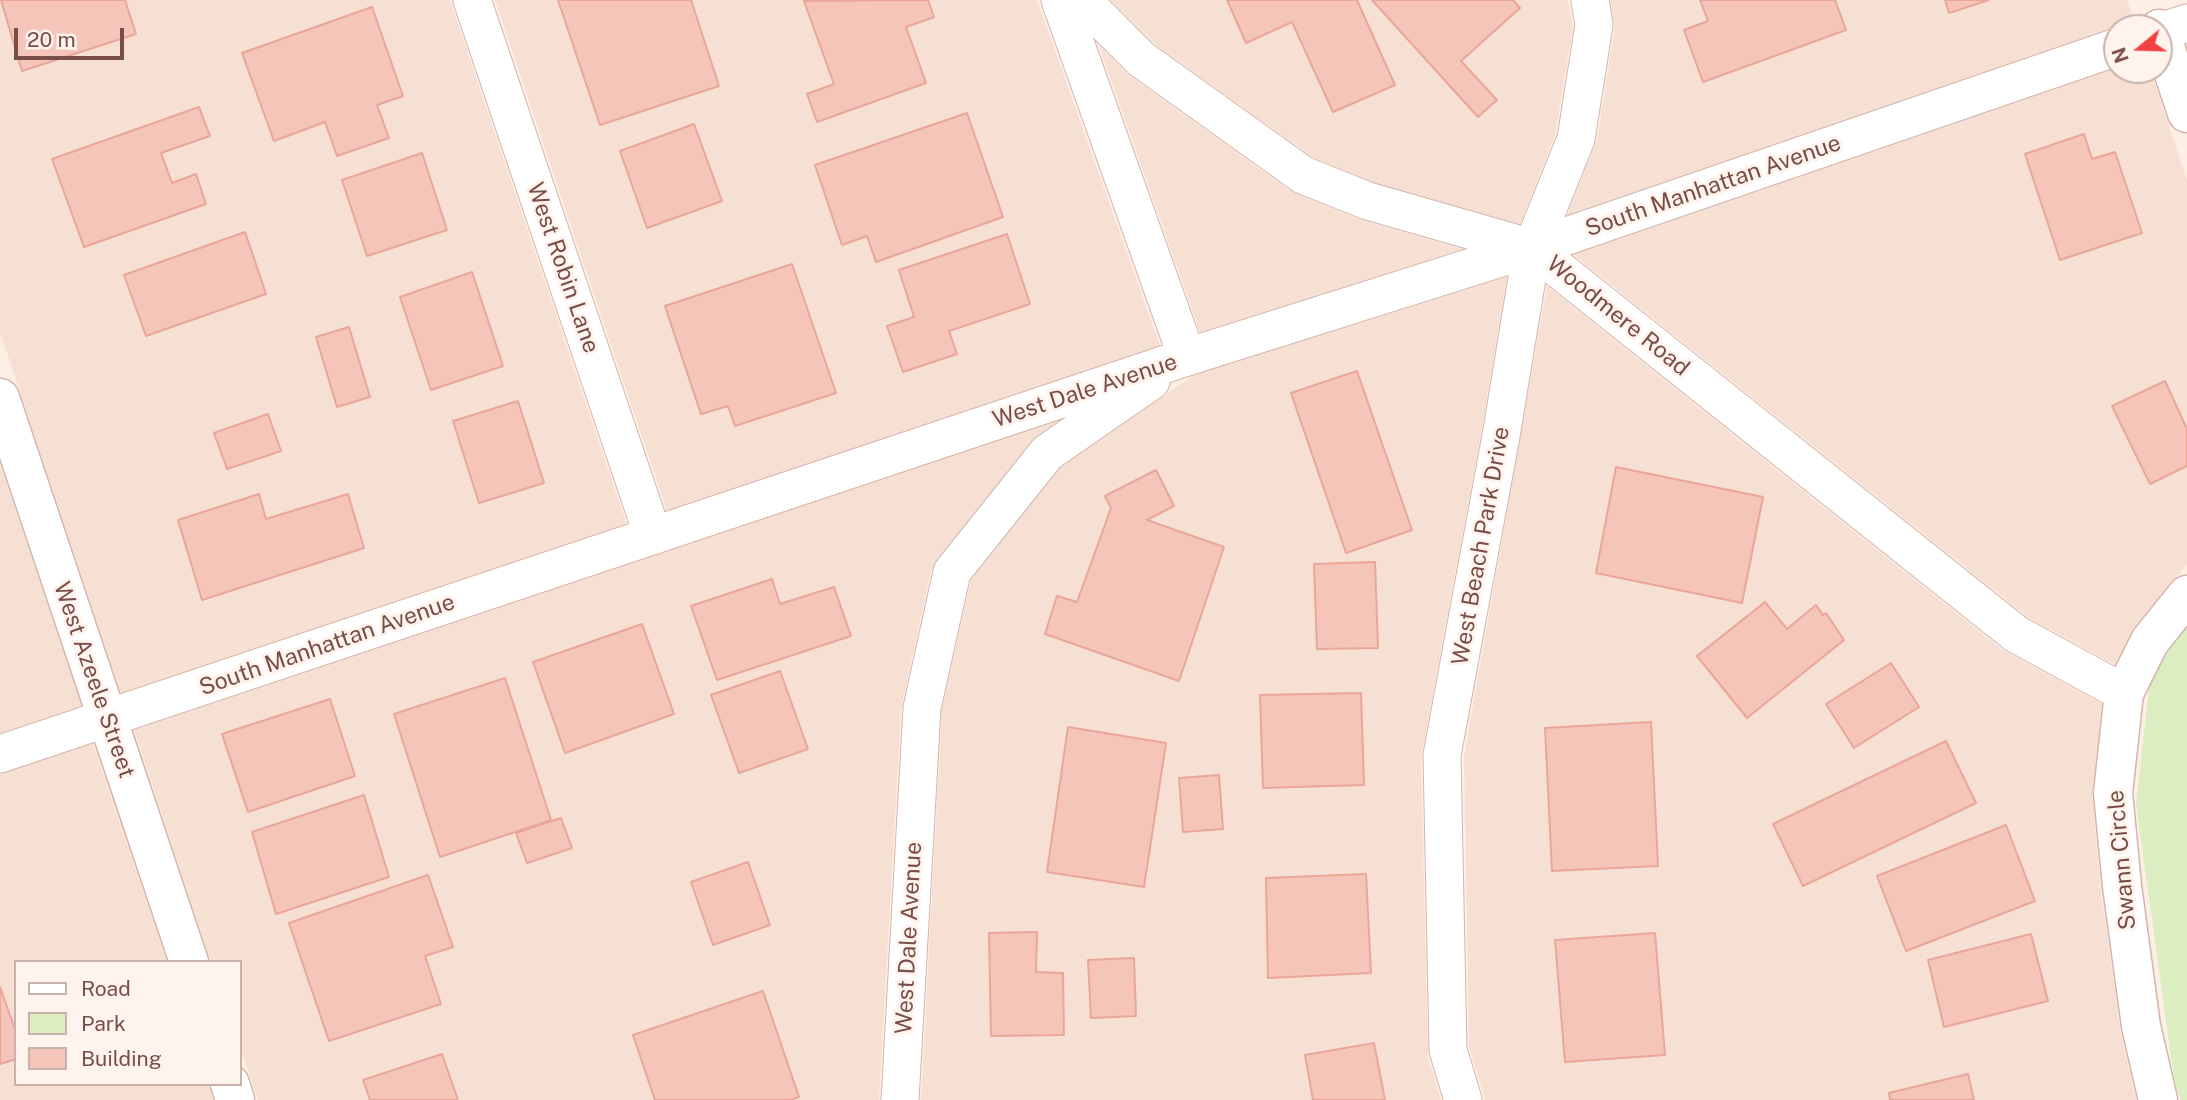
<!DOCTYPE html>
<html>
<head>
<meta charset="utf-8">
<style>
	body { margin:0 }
	#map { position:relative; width:2187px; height:1100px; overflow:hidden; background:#feefe5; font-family:"Public Sans",sans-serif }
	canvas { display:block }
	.legend { position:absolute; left:14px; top:960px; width:228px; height:126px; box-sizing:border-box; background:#fff4ed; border:2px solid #c9b2ab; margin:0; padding:9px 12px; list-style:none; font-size:21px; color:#794e48 }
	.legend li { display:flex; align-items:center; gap:14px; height:35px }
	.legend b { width:35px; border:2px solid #c9b2ab }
	.north { position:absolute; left:2103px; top:14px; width:70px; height:70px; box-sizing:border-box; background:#fff4ed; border:2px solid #c9b2ab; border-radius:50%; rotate:251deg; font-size:19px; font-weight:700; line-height:28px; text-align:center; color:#794e48 }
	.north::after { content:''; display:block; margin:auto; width:24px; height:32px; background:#f14241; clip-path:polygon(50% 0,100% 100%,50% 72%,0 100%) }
	.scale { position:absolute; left:14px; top:28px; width:110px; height:32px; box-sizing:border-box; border:4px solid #794e48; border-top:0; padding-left:9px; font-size:21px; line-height:24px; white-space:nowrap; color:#794e48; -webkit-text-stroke:5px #fff4ed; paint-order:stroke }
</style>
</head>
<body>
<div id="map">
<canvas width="2187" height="1100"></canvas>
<ul class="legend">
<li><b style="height:9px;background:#fff"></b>Road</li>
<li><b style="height:19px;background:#ddedc2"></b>Park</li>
<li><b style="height:19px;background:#f6c5ba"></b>Building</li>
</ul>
<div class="north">N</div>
<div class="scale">20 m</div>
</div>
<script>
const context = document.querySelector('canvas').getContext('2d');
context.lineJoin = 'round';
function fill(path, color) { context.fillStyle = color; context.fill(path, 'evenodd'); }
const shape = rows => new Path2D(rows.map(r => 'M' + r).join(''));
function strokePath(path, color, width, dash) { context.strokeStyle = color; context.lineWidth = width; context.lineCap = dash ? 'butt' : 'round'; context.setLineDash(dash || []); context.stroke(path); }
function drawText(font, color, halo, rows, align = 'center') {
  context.font = font + ' "Public Sans",sans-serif'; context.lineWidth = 6; context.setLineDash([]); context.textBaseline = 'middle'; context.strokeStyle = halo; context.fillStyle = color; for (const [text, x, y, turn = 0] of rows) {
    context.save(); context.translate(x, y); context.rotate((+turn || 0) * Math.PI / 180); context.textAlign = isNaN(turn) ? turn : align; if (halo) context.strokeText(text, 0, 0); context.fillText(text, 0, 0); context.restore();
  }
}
const residential = shape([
	[0,0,450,0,627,525,121,694,0,332],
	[495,0,1037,0,1160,346,667,511],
	[1111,0,1568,0,1573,27,1555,135,1520,224,1377,184,1314,158,1156,45],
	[1610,0,2127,0,2134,21,1567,216,1597,140,1615,27],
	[1099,46,1127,74,1289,190,1361,220,1465,250,1200,332],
	[2117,67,2117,70,2150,70,2187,180,2187,564,2131,634,2116,665,2029,618,1573,254],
	[1507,276,1481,434,1421,757,1428,1057,1441,1100,921,1100,942,709,971,579,1061,466,1196,374],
	[1547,286,2001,649,2102,704,2092,796,2101,890,2120,1029,2136,1100,1485,1100,1469,1046,1464,756],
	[1064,418,1030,443,931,570,901,709,879,1100,258,1100,240,1046,240,962,211,962,134,730],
	[0,465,82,707,0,734],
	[93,743,167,962,16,962,16,1084,208,1084,213,1100,0,1100,0,773]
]);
const green = shape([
	[2187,625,2187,1100,2181,1100,2174,1079,2136,804,2152,662]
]);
const building = shape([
	[1,0,125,0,136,34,22,71,1,0],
	[558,0,691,0,719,86,600,125,558,0],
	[928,0,934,17,906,27,926,83,817,122,807,94,834,84,804,1,928,0],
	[1227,0,1357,0,1395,85,1333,112,1292,22,1246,43,1227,0],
	[1372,0,1513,0,1520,8,1461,61,1497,100,1478,117,1372,0],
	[1700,0,1835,0,1846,30,1703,82,1684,30,1708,21,1700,0],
	[1945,0,1989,0,1949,13,1945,0],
	[372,7,403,96,377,105,389,138,337,156,325,122,274,141,242,53,372,7],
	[199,107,210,136,161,153,172,183,196,174,206,204,84,247,52,159,199,107],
	[967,113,1003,217,876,262,867,236,842,245,815,165,967,113],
	[694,124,722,201,647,228,620,151,694,124],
	[2084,134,2092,159,2115,152,2142,233,2060,260,2025,154,2084,134],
	[422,153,447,230,367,256,342,180,422,153],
	[245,232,266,294,146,336,124,275,245,232],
	[1007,234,1030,304,949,331,957,354,903,372,887,326,914,317,899,270,1007,234],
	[792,264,836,393,735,426,728,406,701,414,665,306,792,264],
	[472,272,503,366,431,390,400,297,472,272],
	[349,327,370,397,337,407,316,337,349,327],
	[1357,371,1412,530,1346,553,1291,393,1357,371],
	[2165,381,2187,429,2187,466,2150,484,2112,406,2165,381],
	[518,401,544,483,479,503,453,421,518,401],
	[268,414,281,451,227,469,214,433,268,414],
	[1616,467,1763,497,1742,603,1596,573,1616,467],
	[1156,470,1174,506,1147,520,1224,547,1179,681,1045,634,1057,596,1077,602,1111,508,1105,496,1156,470],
	[259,494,266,519,348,494,364,548,202,600,178,520,259,494],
	[1375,562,1378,648,1317,649,1314,564,1375,562],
	[772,579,780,604,834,587,851,636,717,680,691,606,772,579],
	[1765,602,1787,629,1816,605,1823,615,1826,613,1844,640,1747,718,1697,656,1765,602],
	[642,624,674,714,565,753,533,662,642,624],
	[1891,663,1919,707,1854,748,1826,704,1891,663],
	[780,671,808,749,739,773,711,695,780,671],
	[505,678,551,820,440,857,394,714,505,678],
	[1361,693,1364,785,1263,788,1260,695,1361,693],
	[330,699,355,776,248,812,222,734,330,699],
	[1651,722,1658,866,1552,871,1545,728,1651,722],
	[1068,727,1166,743,1144,887,1047,872,1068,727],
	[1946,741,1976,803,1803,886,1773,824,1946,741],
	[1219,775,1223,829,1183,832,1179,778,1219,775],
	[364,795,389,877,276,914,252,832,364,795],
	[561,818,572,848,527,863,516,833,561,818],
	[2006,825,2035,901,1906,951,1877,876,2006,825],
	[748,862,770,925,713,945,691,882,748,862],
	[1366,874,1371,973,1268,978,1266,878,1366,874],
	[428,875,453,947,425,956,441,1004,329,1041,289,923,428,875],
	[1037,932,1036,972,1063,973,1064,1035,991,1036,989,933,1037,932],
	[1655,933,1665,1055,1565,1062,1555,940,1655,933],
	[2031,934,2048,1001,1944,1027,1928,960,2031,934],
	[1134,958,1136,1016,1091,1018,1088,960,1134,958],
	[0,987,16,1032,16,1059,0,1064,0,987],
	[763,991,799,1097,790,1100,655,1100,633,1035,763,991],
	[1374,1043,1385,1100,1313,1100,1305,1055,1374,1043],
	[442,1054,458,1100,370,1100,363,1080,442,1054],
	[1968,1074,1974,1100,1890,1100,1889,1093,1968,1074]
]);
const minor = shape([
	[472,0,653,536],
	[1060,0,1187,357],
	[1082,0,1141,59,1303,175,1368,201,1532,248,2016,634,2124,693],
	[2159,32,2187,23],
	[0,754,1187,357,1532,248,2117,47],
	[900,1100,922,708,952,572,1047,453,1151,381],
	[1463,1100,1448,1050,1442,755,1501,436,1532,248,1576,139,1594,25,1590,0]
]);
const tertiary = shape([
	[2159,29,2187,113],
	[0,398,189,962],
	[230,1084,235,1100],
	[2158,1100,2141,1026,2122,886,2113,793,2124,693,2150,641,2187,595]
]);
const streetNames = [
	["South Manhattan Avenue",1713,186,-19],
	["West Robin Lane",563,268,71],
	["Woodmere Road",1618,316,39],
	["West Dale Avenue",1085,391,-18],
	["West Beach Park Drive",1481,546,-80],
	["South Manhattan Avenue",327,645,-19],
	["West Azeele Street",94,680,71],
	["Swann Circle",2122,860,-95],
	["West Dale Avenue",909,938,-87]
];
fill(residential, '#f6dfd3');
fill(green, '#ddedc2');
fill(building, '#f6c5ba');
strokePath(building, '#eaa699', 2);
strokePath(minor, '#d3b5ac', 39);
strokePath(tertiary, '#d3b5ac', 41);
strokePath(minor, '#fff', 37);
strokePath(tertiary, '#fff', 38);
drawText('23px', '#794e48', '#fff4ed', streetNames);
</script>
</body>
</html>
